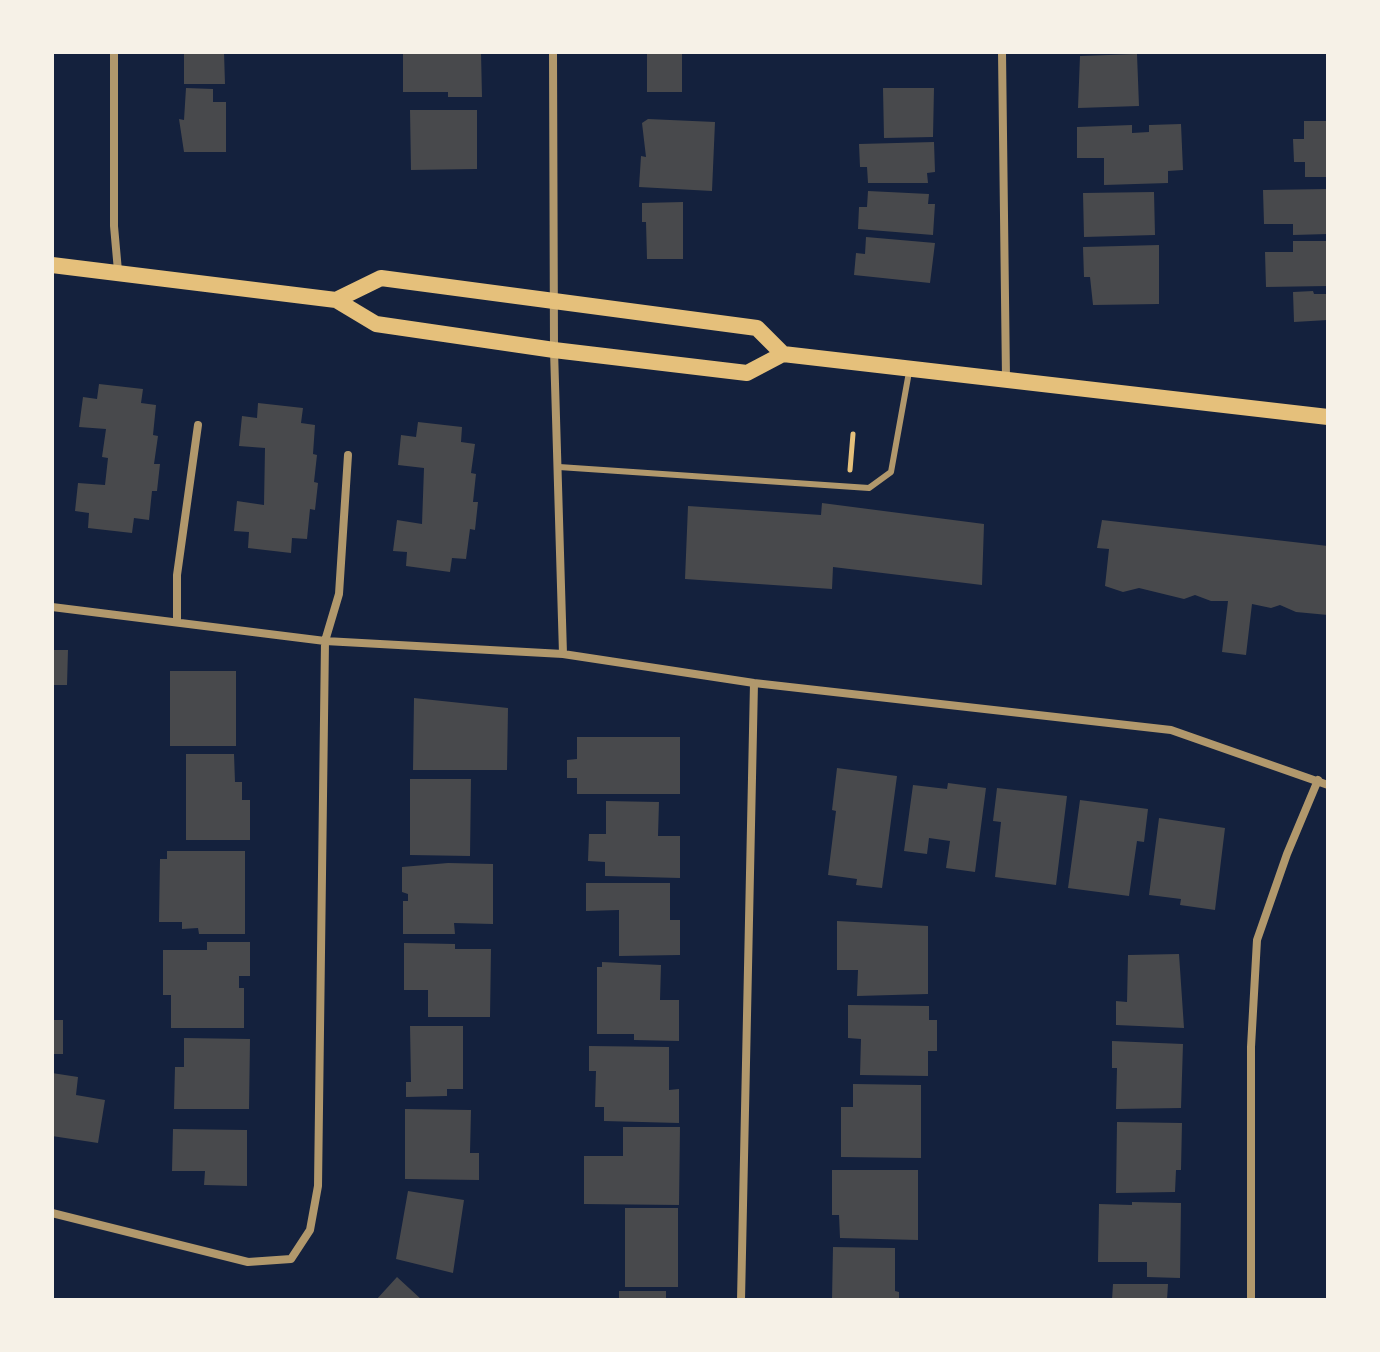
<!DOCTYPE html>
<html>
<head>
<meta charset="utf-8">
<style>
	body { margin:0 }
	#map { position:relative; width:1380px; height:1352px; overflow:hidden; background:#14213d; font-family:"Work Sans",sans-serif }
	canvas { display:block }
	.frame { position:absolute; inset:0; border:54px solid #f6f1e7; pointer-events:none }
</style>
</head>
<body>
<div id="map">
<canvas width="1380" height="1352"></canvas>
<div class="frame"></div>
</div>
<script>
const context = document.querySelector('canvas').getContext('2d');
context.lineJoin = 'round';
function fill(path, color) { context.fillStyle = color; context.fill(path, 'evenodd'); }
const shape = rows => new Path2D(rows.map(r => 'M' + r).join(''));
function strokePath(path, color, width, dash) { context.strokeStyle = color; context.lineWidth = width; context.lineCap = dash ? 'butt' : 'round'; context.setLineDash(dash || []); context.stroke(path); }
const building = shape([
	[184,52,224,52,225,84,184,84],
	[403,52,481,52,482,97,448,97,448,92,403,92],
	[647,52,682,52,682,92,647,92],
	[1137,54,1139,106,1078,108,1080,56],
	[186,88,213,89,213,102,226,102,226,152,184,152,179,119,184,120],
	[883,88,934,88,933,137,884,138],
	[410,110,477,110,477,169,411,170],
	[648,119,715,122,712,191,639,187,641,156,646,157,642,123],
	[1304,121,1328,121,1328,177,1305,177,1305,162,1294,162,1293,139,1304,139],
	[1181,124,1183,170,1168,171,1168,183,1104,185,1104,158,1077,158,1077,127,1132,125,1132,133,1149,132,1149,125],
	[934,142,935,172,927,173,928,183,868,183,867,167,860,167,859,144],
	[1328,189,1328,234,1293,235,1293,224,1264,224,1263,190],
	[868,191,929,194,928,204,935,204,933,235,858,229,859,207,867,207],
	[1154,192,1155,235,1084,237,1083,193],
	[683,202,683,259,647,259,646,222,642,222,642,203],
	[866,237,935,243,930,283,854,275,856,253,865,254],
	[1293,241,1328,241,1328,286,1266,287,1265,252,1293,252],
	[1159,245,1159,304,1093,305,1090,277,1084,277,1083,247],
	[1313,291,1314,294,1328,294,1328,320,1294,322,1293,292],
	[99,384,143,389,141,403,156,405,153,435,158,436,154,464,160,464,157,491,152,491,149,520,134,518,132,533,88,528,89,513,75,511,78,483,105,485,108,458,102,457,106,429,79,427,83,397,97,399],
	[258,403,303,408,301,423,315,425,313,454,317,455,314,482,318,483,315,510,310,509,307,539,292,538,291,553,248,548,249,532,234,531,237,501,264,505,265,448,239,446,242,416,257,418],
	[418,422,462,427,461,442,475,444,471,473,476,474,473,502,478,502,475,530,470,529,466,559,452,558,450,572,406,566,407,552,393,551,397,520,422,524,424,468,398,465,401,435,416,437],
	[822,503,984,524,982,585,833,567,832,589,685,579,688,506,821,515],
	[1102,520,1328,546,1328,615,1296,612,1280,605,1271,608,1252,604,1246,655,1222,652,1228,601,1211,601,1195,595,1184,599,1139,588,1123,592,1105,586,1109,549,1097,548],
	[52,650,68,650,67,685,52,685],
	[170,671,236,671,236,746,170,746],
	[414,698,508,708,507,770,413,770],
	[577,737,680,737,680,794,577,794,577,778,567,778,567,760,577,759],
	[186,754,234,754,235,782,242,782,242,800,250,800,250,840,186,840],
	[837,768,897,776,882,888,856,885,857,879,828,875,836,811,832,810],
	[410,779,471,779,470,856,410,855],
	[948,783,986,788,975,872,946,868,950,841,929,838,927,854,904,851,913,785,947,789],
	[997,788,1067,796,1056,885,995,877,1001,822,993,821],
	[1080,800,1148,809,1144,842,1137,841,1129,896,1068,888],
	[606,801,659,802,658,836,680,836,680,878,605,876,605,862,588,861,589,834,606,834],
	[1159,818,1225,828,1215,910,1180,905,1181,899,1149,895],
	[167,851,245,851,245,934,199,934,198,928,182,929,182,922,159,922,160,859,167,859],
	[448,863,493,864,493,924,454,923,455,934,403,934,403,901,408,901,408,894,402,892,402,867],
	[586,883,670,883,670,920,680,920,680,955,619,956,619,910,586,911],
	[837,921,928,926,928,994,857,996,858,970,837,970],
	[207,942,250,942,250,976,239,976,239,988,244,988,244,1028,171,1028,171,995,163,995,163,950,207,950],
	[404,943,455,944,455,949,491,949,490,1017,428,1017,428,990,404,990],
	[1179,954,1184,1028,1116,1025,1116,1001,1127,1002,1128,955],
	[602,962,661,965,660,1000,679,1000,679,1041,634,1040,634,1034,597,1034,597,967,602,967],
	[848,1005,929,1006,929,1020,937,1020,937,1051,928,1051,928,1076,860,1075,861,1039,848,1038],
	[52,1020,63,1020,63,1054,52,1054],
	[410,1026,463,1026,463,1089,447,1089,447,1096,406,1097,406,1082,411,1082],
	[184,1038,250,1039,249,1109,174,1109,175,1067,184,1067],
	[1112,1041,1183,1044,1181,1108,1116,1109,1117,1068,1112,1068],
	[589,1046,669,1047,669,1090,679,1089,679,1123,604,1121,604,1107,595,1107,596,1071,589,1071],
	[52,1073,78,1077,76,1095,105,1100,98,1143,52,1136],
	[853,1084,921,1085,921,1158,841,1157,841,1107,853,1107],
	[405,1109,471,1110,470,1153,479,1153,479,1180,405,1179],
	[1117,1122,1182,1123,1181,1170,1176,1170,1175,1192,1116,1193],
	[623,1127,680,1127,679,1205,584,1204,584,1156,623,1156],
	[173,1129,247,1130,247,1186,204,1185,205,1171,172,1171],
	[832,1170,918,1170,918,1240,840,1238,839,1215,832,1215],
	[408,1191,464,1200,453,1273,396,1259],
	[1132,1202,1181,1203,1180,1278,1147,1277,1147,1262,1098,1262,1099,1204,1132,1205],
	[625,1208,678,1208,678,1287,625,1287],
	[833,1247,895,1248,895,1291,899,1292,899,1300,832,1300],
	[397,1277,422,1300,376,1300],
	[1113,1284,1168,1284,1167,1300,1112,1300],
	[619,1291,666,1291,666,1300,619,1300]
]);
const path = shape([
	[850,470,853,434]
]);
const service = shape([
	[559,467,869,488,891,472,909,372]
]);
const minor = shape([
	[114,52,114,226,118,271],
	[553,52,554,350,563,654],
	[1002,52,1006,379],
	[52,607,325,641,563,654,754,683,1171,730,1328,785],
	[177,621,177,575,198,425],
	[52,1213,248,1262,291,1259,310,1230,318,1186,325,641,339,594,348,455],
	[741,1300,754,683],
	[1251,1300,1251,1047,1257,940,1287,854,1318,780]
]);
const secondary = shape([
	[52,265,336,300,376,324,554,350,747,373,783,354,1328,417],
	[336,300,381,278,757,328,783,354]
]);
fill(building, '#48494c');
strokePath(path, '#e5c07b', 5);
strokePath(service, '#b1986c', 6);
strokePath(minor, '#b1986c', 8);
strokePath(secondary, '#e5c07b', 16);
</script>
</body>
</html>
